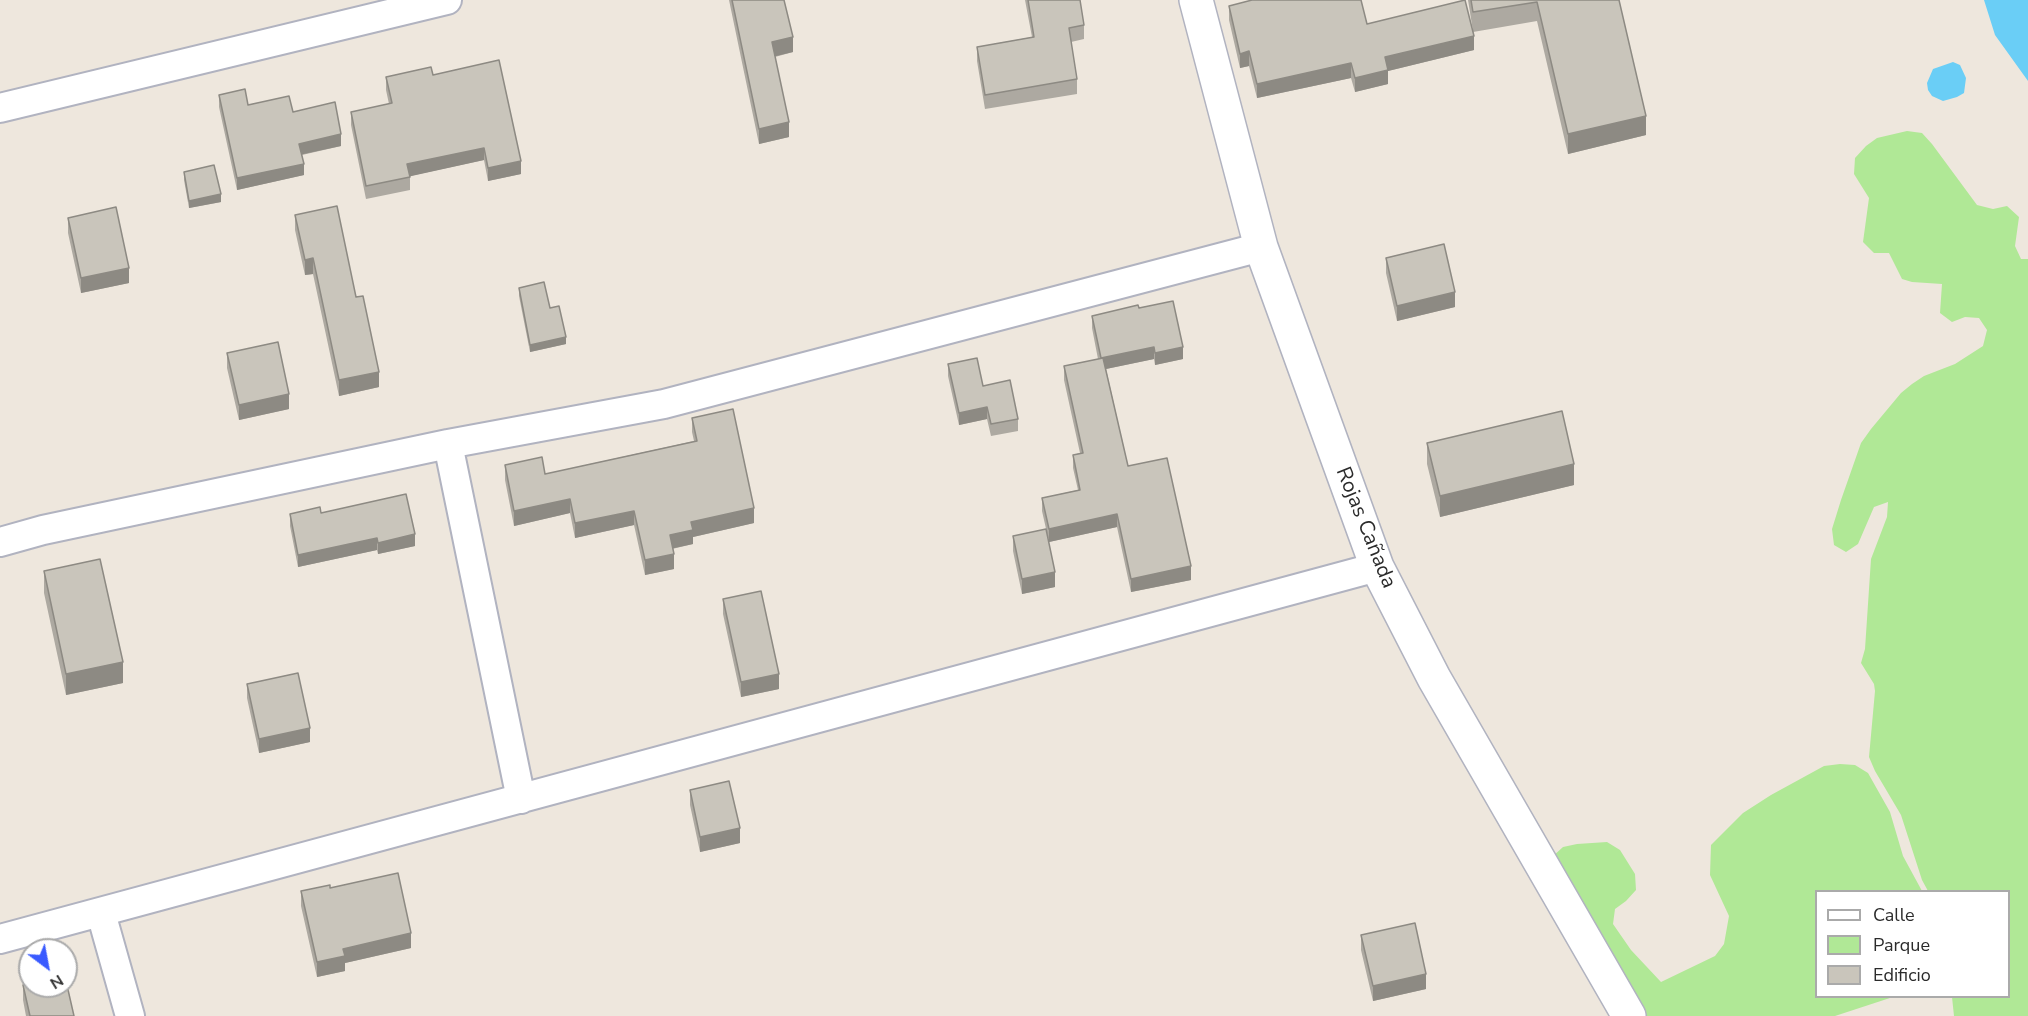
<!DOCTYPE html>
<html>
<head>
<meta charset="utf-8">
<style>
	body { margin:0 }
	#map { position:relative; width:2028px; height:1016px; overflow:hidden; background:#eee7dd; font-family:"Nunito Sans",sans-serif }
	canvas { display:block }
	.legend { position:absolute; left:1815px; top:890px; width:195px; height:108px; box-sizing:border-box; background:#fff; border:2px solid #aaa; margin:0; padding:8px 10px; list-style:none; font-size:18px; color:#2b2b2b }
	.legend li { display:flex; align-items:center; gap:12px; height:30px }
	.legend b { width:30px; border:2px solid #aaa }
	.north { position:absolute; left:18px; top:938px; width:60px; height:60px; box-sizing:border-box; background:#fff; border:2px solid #aaa; border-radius:50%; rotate:148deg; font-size:16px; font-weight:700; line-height:24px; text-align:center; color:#2b2b2b }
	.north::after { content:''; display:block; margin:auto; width:21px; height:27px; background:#395aff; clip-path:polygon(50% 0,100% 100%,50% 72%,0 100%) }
</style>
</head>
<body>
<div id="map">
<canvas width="2028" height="1016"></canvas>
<ul class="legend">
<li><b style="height:8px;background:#fff"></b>Calle</li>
<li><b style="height:16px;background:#b0e896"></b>Parque</li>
<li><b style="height:16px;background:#c9c5bb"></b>Edificio</li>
</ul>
<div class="north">N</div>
</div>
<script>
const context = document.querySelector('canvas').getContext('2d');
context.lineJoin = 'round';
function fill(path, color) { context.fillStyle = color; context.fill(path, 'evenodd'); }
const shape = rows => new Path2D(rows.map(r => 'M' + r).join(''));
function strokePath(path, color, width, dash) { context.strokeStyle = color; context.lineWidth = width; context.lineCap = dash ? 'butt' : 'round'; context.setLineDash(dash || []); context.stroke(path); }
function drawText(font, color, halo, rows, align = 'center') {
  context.font = font + ' "Nunito Sans",sans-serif'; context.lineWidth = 5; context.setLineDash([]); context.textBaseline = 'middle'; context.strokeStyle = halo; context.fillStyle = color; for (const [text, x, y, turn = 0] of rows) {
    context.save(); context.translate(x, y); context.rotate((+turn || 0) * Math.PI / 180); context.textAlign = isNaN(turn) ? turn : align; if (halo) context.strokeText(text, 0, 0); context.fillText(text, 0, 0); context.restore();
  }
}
const green = shape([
	[1907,131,1922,133,1932,144,1977,205,1993,209,2007,206,2019,217,2015,246,2021,259,2028,259,2028,1016,1954,1016,1952,997,2008,996,2008,892,1928,891,1922,880,1901,815,1875,771,1869,757,1875,691,1874,684,1861,663,1865,649,1871,559,1887,517,1888,502,1874,507,1858,544,1846,552,1834,545,1832,529,1841,500,1861,443,1871,429,1901,393,1912,384,1924,376,1955,364,1983,346,1987,330,1979,318,1965,317,1952,322,1940,313,1942,284,1912,282,1902,279,1889,253,1874,253,1863,242,1869,198,1854,174,1855,158,1866,146,1877,138],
	[1840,764,1855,765,1868,773,1890,812,1903,856,1922,891,1816,892,1816,996,1893,997,1835,1016,1618,1016,1552,857,1563,847,1577,844,1607,842,1620,850,1635,874,1636,890,1626,901,1615,909,1613,924,1631,950,1661,982,1715,956,1724,944,1729,916,1710,875,1711,845,1743,813,1771,795,1824,766]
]);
const water = shape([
	[1984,0,2028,0,2028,81,1995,35],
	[1953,62,1960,65,1966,78,1964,93,1957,97,1943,101,1932,96,1928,90,1927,83,1933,69]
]);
const street = shape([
	[0,108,447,0],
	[448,444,521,799],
	[0,542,43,530,448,444,664,404,1261,247],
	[101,913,130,1016],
	[0,939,1377,567]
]);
const secondary = shape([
	[1196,0,1261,247,1377,567,1434,678,1629,1016]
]);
const wall = shape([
	[729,0,784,0,793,52,775,57,789,137,759,144],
	[1025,0,1080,0,1084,25,1084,39,1071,42,1077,79,1077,94,985,109,977,61,977,47,1032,37],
	[1468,0,1619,0,1646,135,1568,154,1537,21,1473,32,1474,50,1388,71,1388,84,1355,92,1351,78,1257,98,1249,66,1240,68,1229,20,1229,6,1367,24,1473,31],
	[433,75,521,174,488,181,484,160,410,176,410,190,366,199,351,125,351,112,389,104,386,90,386,77],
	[219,95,248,105,293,112,341,146,302,155,304,175,237,190,219,107],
	[184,172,221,202,189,208,184,180],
	[295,215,356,297,379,387,339,396,313,274,305,275,295,230],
	[68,218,129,283,81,293,68,233],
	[1386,258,1455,307,1397,321,1386,273],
	[519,288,550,308,566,344,530,352,519,296],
	[1139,308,1183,359,1155,365,1154,359,1106,369,1128,466,1191,580,1131,592,1117,527,1049,542,1042,511,1042,498,1078,490,1073,468,1073,455,1080,453,1064,380,1064,366,1098,359,1092,328,1092,316],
	[227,353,289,409,239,420,227,368],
	[948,364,983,386,1018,419,1018,431,991,436,987,419,959,425,948,376],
	[692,418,754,523,693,537,693,544,672,549,674,569,645,575,634,525,575,538,570,513,514,526,505,480,505,465,545,474,694,441,692,432],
	[1427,443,1574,485,1440,517,1427,464],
	[321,513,415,546,378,554,377,550,298,567,290,526,290,514],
	[1013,536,1055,587,1022,594,1013,551],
	[44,571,123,683,66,695,44,593],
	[723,599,779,689,741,697,723,614],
	[247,684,310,742,259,753,247,698],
	[690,790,740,843,700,852,690,805],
	[330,888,411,948,345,963,345,971,317,977,301,906,301,891],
	[1361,935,1426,989,1373,1001,1361,950],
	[23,985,74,1016,26,1016,23,1000]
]);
const shadedWall = shape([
	[1474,36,1474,50,1388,71,1388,84,1355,92,1355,78,1385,57],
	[793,37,793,52,772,57,772,42],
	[1249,51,1249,66,1240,68,1240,54],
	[1351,63,1351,78,1257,98,1257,84],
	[1646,116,1646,135,1568,154,1568,134],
	[789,122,789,137,759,144,759,129],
	[341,134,341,146,299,155,299,144],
	[484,148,484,160,407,177,407,164],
	[521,161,521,174,488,181,488,168],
	[304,164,304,175,237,190,237,178],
	[221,194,221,202,189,208,189,201],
	[313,258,313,274,305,275,305,260],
	[129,268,129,283,81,293,81,278],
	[1455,292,1455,307,1397,321,1397,306],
	[566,337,566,344,530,352,530,345],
	[1154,347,1154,359,1101,370,1101,358],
	[1183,347,1183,359,1155,365,1155,353],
	[379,372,379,387,339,396,339,380],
	[289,394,289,409,239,420,239,405],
	[987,407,987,419,959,425,959,413],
	[1574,464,1574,485,1440,517,1440,496],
	[570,499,570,513,514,526,514,511],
	[754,508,754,523,693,537,693,544,670,549,670,535,691,522],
	[634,511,634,525,575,538,575,523],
	[1117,514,1117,527,1049,542,1049,529],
	[415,534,415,546,378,554,378,543],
	[377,538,377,550,298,567,298,555],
	[674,554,674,569,645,575,645,560],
	[1191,566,1191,580,1131,592,1131,579],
	[1055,572,1055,587,1022,594,1022,579],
	[123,662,123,683,66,695,66,674],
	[779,674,779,689,741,697,741,682],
	[310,728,310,742,259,753,259,739],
	[740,828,740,843,700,852,700,837],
	[411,933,411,948,345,963,345,971,317,977,317,962,343,949],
	[1426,974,1426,989,1373,1001,1373,986]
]);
const building = shape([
	[732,0,784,0,793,37,772,42,789,122,759,129,732,0],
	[1028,0,1080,0,1084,25,1069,28,1077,79,985,95,977,47,1034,37,1028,0],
	[1252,0,1361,0,1367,24,1465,0,1474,36,1385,57,1388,70,1355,78,1351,63,1257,84,1249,51,1240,54,1229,6,1252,0],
	[1471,0,1619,0,1646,116,1568,134,1537,2,1473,12,1471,0],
	[499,60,521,161,488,168,484,148,407,164,410,177,366,186,351,112,392,103,386,77,431,67,433,75,499,60],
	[245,89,248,105,289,96,293,112,335,102,341,134,299,144,304,164,237,178,219,95,245,89],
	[214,165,221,194,189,201,184,172,214,165],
	[337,206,356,297,363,296,379,372,339,380,313,258,305,260,295,215,337,206],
	[116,207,129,268,81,278,68,218,116,207],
	[1444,244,1455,292,1397,306,1386,258,1444,244],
	[544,282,550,308,559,306,566,337,530,345,519,288,544,282],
	[1173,301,1183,347,1155,353,1154,347,1101,358,1092,316,1138,305,1139,308,1173,301],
	[278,342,289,394,239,405,227,353,278,342],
	[977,358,983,386,1010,380,1018,419,991,424,987,407,959,413,948,364,977,358],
	[1103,358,1128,466,1167,458,1191,566,1131,579,1117,514,1049,529,1042,498,1080,490,1073,455,1083,453,1064,366,1103,358],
	[733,409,754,508,691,522,693,530,670,535,674,554,645,560,634,511,575,523,570,499,514,511,505,465,542,457,545,474,697,441,692,418,733,409],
	[1562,411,1574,464,1440,496,1427,443,1562,411],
	[406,494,415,534,378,543,377,538,298,555,290,514,320,507,321,513,406,494],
	[1046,529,1055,572,1022,579,1013,536,1046,529],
	[100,559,123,662,66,674,44,571,100,559],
	[761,591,779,674,741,682,723,599,761,591],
	[298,673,310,728,259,739,247,684,298,673],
	[729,781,740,828,700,837,690,790,729,781],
	[398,873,411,933,343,949,345,956,317,962,301,891,330,885,330,888,398,873],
	[1415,923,1426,974,1373,986,1361,935,1415,923],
	[66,981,74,1016,30,1016,23,985,30,984,30,986,66,986,66,981]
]);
const streetNames = [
	["Rojas Cañada",1365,528,68]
];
fill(green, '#b0e896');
fill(water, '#6acef6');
strokePath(street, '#b1b3c0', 32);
strokePath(secondary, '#b1b3c0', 36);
strokePath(street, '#fff', 28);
strokePath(secondary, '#fff', 33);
fill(wall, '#ada9a1');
fill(shadedWall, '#8d8a83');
fill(building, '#c9c5bb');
strokePath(building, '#8d8a83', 1.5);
drawText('21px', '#2b2b2b', '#fff', streetNames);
</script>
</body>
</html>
